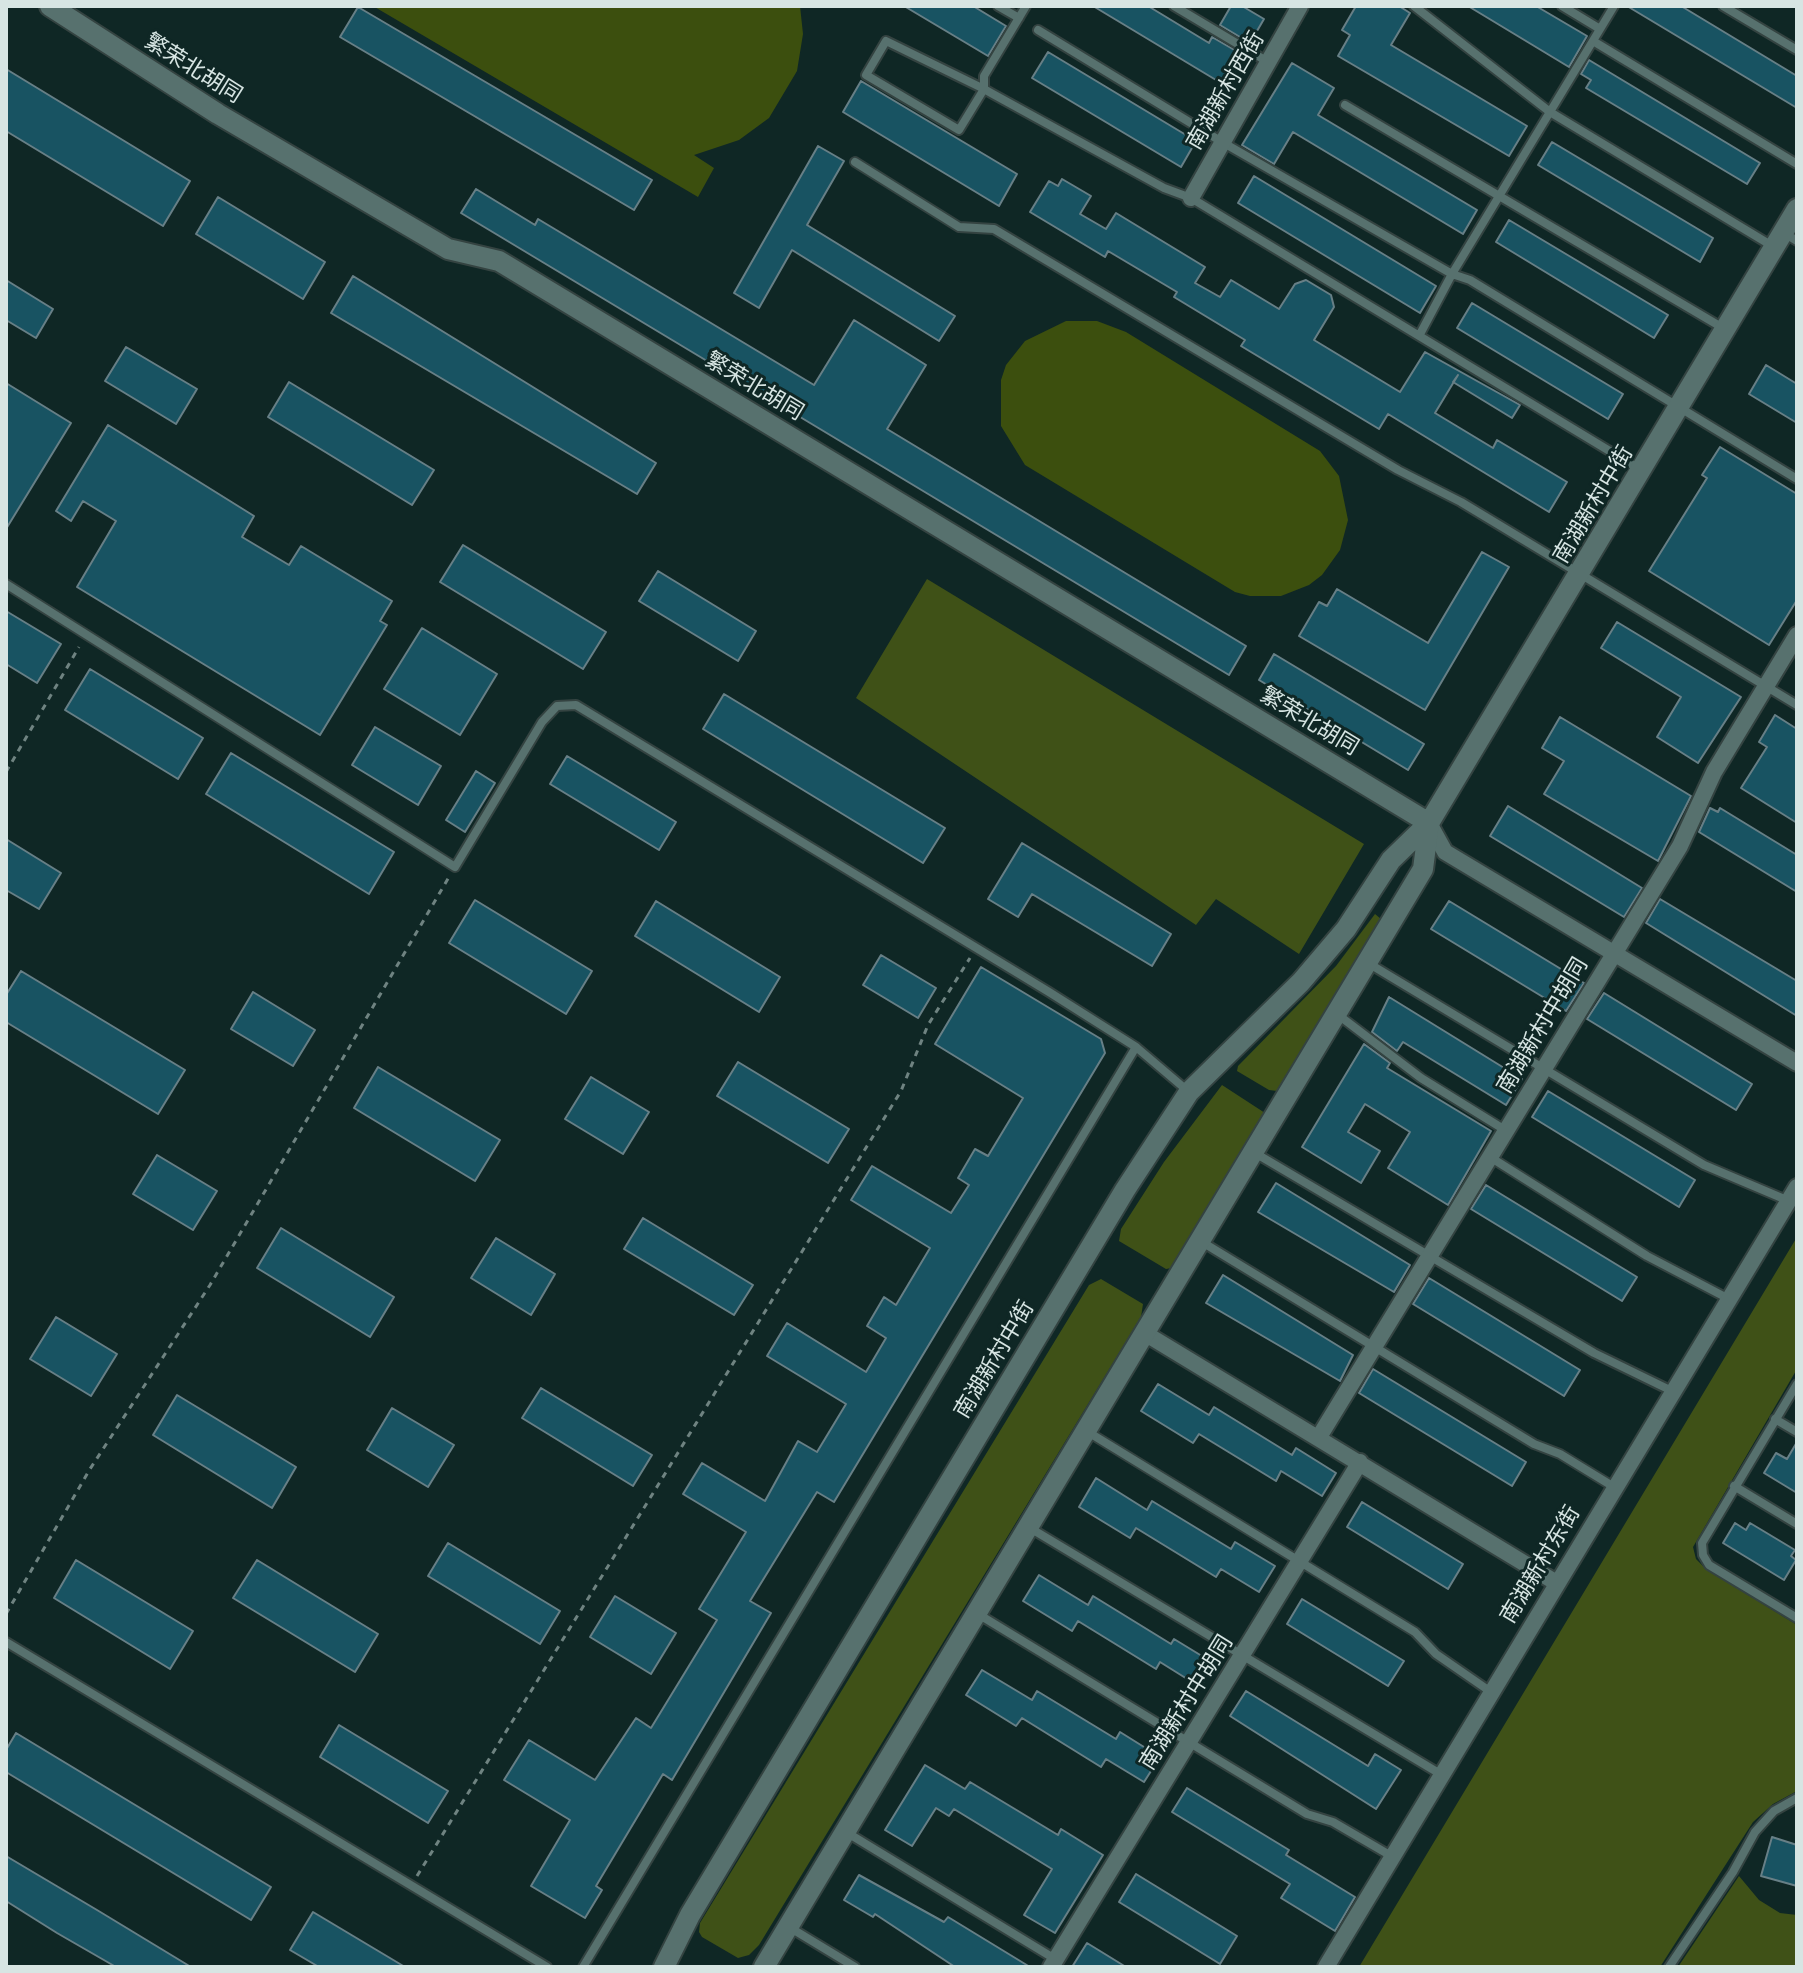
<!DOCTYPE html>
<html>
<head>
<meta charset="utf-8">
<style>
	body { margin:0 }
	#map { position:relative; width:1803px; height:1973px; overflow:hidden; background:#0f2725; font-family:"Space Grotesk",sans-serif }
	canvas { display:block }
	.frame { position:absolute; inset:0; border:8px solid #d7e5e3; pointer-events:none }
</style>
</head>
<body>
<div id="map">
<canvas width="1803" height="1973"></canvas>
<div class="frame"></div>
</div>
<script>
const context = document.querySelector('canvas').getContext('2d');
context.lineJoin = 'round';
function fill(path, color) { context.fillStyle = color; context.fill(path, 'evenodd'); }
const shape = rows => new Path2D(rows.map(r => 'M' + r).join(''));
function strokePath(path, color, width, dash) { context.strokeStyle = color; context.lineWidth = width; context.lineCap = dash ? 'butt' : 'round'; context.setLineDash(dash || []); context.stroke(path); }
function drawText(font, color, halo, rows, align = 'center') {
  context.font = font + ' "Space Grotesk","Noto Sans SC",sans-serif'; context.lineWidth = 6; context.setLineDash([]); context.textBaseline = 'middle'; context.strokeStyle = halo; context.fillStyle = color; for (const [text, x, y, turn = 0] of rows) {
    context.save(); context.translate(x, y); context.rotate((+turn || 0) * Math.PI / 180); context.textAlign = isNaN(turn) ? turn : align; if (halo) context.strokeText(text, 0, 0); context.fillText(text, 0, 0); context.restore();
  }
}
const green = shape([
	[373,6,800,6,803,34,797,71,769,118,739,140,694,155,714,168,698,197],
	[1066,321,1097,321,1126,332,1320,451,1339,476,1348,520,1340,550,1322,575,1309,585,1281,596,1250,596,1235,592,1025,465,1001,426,1001,380,1006,365,1025,341]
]);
const forest = shape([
	[927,579,1364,844,1299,954,1216,899,1196,925,856,698],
	[1375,914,1381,919,1277,1091,1269,1090,1237,1071,1238,1066,1336,966],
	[1222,1085,1265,1113,1172,1268,1166,1269,1119,1241,1121,1229,1164,1162],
	[1797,1237,1797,1369,1693,1547,1696,1559,1706,1569,1797,1625,1797,1791,1773,1804,1753,1822,1660,1967,1359,1967],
	[1101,1279,1143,1304,1141,1317,759,1945,749,1955,738,1958,702,1937,699,1932,700,1923,1089,1285],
	[1739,1876,1759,1900,1780,1913,1797,1915,1797,1967,1678,1967]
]);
const building = shape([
	[904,6,973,6,1006,26,988,56,904,6],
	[1093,6,1148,6,1209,43,1212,37,1243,55,1241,62,1226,86,1093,6],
	[1231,6,1242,6,1264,19,1250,43,1220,25,1231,6],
	[1356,6,1399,6,1410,13,1391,45,1527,126,1509,156,1338,56,1350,35,1342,30,1356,6],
	[1468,6,1536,6,1587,36,1569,67,1468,6],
	[1627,6,1681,6,1797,76,1797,108,1627,6],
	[358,7,652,180,634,210,340,37,358,7],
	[1048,52,1196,141,1181,167,1032,78,1048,52],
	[1589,60,1760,163,1747,184,1586,88,1591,80,1581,74,1589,60],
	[1292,63,1334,88,1318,115,1477,210,1463,234,1293,132,1274,164,1242,145,1292,63],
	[6,69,190,181,163,226,6,131,6,69],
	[861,81,1017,174,999,206,843,112,861,81],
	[1552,142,1713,238,1700,262,1538,165,1552,142],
	[818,146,844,161,807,225,955,316,939,341,792,250,759,308,734,293,818,146],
	[1254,176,1436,286,1420,313,1238,203,1254,176],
	[1062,179,1091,196,1080,214,1106,229,1116,213,1205,267,1195,283,1220,297,1231,280,1279,309,1295,284,1306,280,1331,295,1334,307,1314,340,1400,392,1425,352,1520,405,1512,418,1453,382,1458,375,1435,413,1493,448,1497,440,1567,482,1549,512,1388,414,1379,429,1241,346,1245,340,1174,297,1177,292,1108,251,1105,257,1030,212,1049,181,1058,186,1062,179],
	[476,189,535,225,538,219,814,385,854,320,926,365,887,429,1246,646,1229,675,461,213,476,189],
	[218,197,325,262,303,299,196,234,218,197],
	[1509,220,1668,315,1654,338,1496,242,1509,220],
	[353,276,656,463,637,494,331,313,353,276],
	[6,280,53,309,36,338,6,320,6,280],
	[1472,303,1623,394,1608,419,1457,328,1472,303],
	[126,347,197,389,176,424,105,381,126,347],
	[1766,365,1797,384,1797,423,1749,394,1766,365],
	[289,382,434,470,412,505,268,417,289,382],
	[6,383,71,423,6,529,6,383],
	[108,425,254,516,242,537,289,565,301,546,392,601,380,621,387,625,320,735,77,587,116,521,83,501,71,521,56,511,108,425],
	[1720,447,1797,494,1797,600,1769,645,1649,571,1707,478,1702,475,1720,447],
	[463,545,606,632,583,669,440,582,463,545],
	[1482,552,1509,567,1425,710,1299,636,1319,602,1327,606,1337,589,1428,643,1482,552],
	[658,571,756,631,738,661,639,601,658,571],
	[6,611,61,644,37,683,6,664,6,611],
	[1617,622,1741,697,1698,763,1657,737,1681,697,1601,648,1617,622],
	[422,628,497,674,460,735,384,689,422,628],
	[1274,654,1424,744,1408,770,1259,680,1274,654],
	[90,669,203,738,178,779,65,710,90,669],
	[724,694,945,828,923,863,703,729,724,694],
	[1775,715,1797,729,1797,823,1741,788,1767,747,1759,742,1775,715],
	[1560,717,1691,796,1658,861,1544,794,1564,761,1542,748,1560,717],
	[375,727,441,766,418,805,352,765,375,727],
	[231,753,394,852,369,894,206,794,231,753],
	[567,756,676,822,659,850,550,784,567,756],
	[476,771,495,783,465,832,446,820,476,771],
	[1508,806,1642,888,1624,917,1490,836,1508,806],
	[1710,808,1718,812,1720,808,1797,855,1797,892,1699,832,1710,808],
	[6,839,61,873,39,909,6,890,6,839],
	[1022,843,1171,934,1152,966,1032,894,1018,917,988,899,1022,843],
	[1660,899,1797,981,1797,1016,1646,923,1660,899],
	[475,900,592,971,566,1014,449,943,475,900],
	[656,901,780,977,759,1012,635,936,656,901],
	[1449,901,1584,983,1566,1011,1431,929,1449,901],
	[881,955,936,988,918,1018,863,985,881,955],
	[981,967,1101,1039,1105,1053,834,1502,817,1492,750,1601,771,1613,672,1780,663,1774,596,1886,602,1890,585,1918,531,1886,570,1820,504,1780,529,1740,595,1780,636,1718,651,1728,717,1620,699,1609,746,1532,683,1494,702,1463,765,1501,798,1441,817,1452,846,1404,767,1356,787,1323,866,1372,886,1338,867,1326,884,1297,896,1305,930,1248,851,1200,872,1166,951,1213,969,1185,958,1178,975,1149,988,1156,1023,1098,935,1044,981,967],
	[21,971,185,1070,158,1114,6,1022,6,995,21,971],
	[253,992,315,1030,293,1066,231,1029,253,992],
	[1604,993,1752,1084,1736,1110,1587,1019,1604,993],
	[1389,997,1522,1079,1506,1105,1403,1042,1397,1051,1372,1032,1389,997],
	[1364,1044,1390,1063,1387,1068,1491,1131,1448,1205,1388,1168,1410,1132,1365,1104,1348,1132,1380,1151,1361,1183,1302,1147,1364,1044],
	[738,1062,849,1129,828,1163,717,1096,738,1062],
	[378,1067,500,1140,475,1181,354,1108,378,1067],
	[591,1077,649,1112,623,1154,565,1119,591,1077],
	[1548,1091,1695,1180,1679,1207,1532,1117,1548,1091],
	[157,1155,217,1191,193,1230,133,1194,157,1155],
	[1276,1183,1410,1265,1394,1292,1258,1212,1276,1183],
	[1486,1185,1637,1277,1622,1301,1471,1209,1486,1185],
	[643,1218,753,1285,734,1315,624,1249,643,1218],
	[281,1228,394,1297,370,1337,257,1268,281,1228],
	[496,1238,555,1274,531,1315,471,1278,496,1238],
	[1223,1275,1353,1355,1340,1381,1206,1303,1223,1275],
	[1429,1278,1580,1370,1564,1396,1413,1304,1429,1278],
	[56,1317,117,1354,91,1396,30,1359,56,1317],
	[1373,1369,1526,1462,1512,1486,1359,1393,1373,1369],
	[1158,1384,1209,1415,1214,1407,1292,1455,1296,1448,1336,1473,1322,1496,1281,1471,1276,1481,1199,1434,1193,1443,1141,1411,1158,1384],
	[541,1388,652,1455,633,1486,522,1418,541,1388],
	[177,1395,296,1467,272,1508,153,1435,177,1395],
	[392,1408,454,1445,428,1487,367,1450,392,1408],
	[1797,1442,1797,1493,1764,1473,1776,1453,1787,1459,1797,1442],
	[1096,1478,1147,1510,1152,1501,1231,1549,1235,1542,1275,1566,1259,1592,1221,1569,1216,1577,1136,1528,1130,1538,1079,1507,1096,1478],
	[1362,1502,1463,1564,1448,1589,1347,1527,1362,1502],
	[1735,1523,1746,1530,1750,1523,1795,1550,1791,1556,1796,1560,1784,1580,1723,1543,1735,1523],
	[448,1543,560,1611,540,1644,428,1576,448,1543],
	[76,1560,193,1631,170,1669,54,1598,76,1560],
	[257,1560,378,1634,355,1672,233,1598,257,1560],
	[1039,1575,1088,1605,1093,1596,1171,1644,1174,1639,1215,1664,1200,1687,1160,1662,1156,1669,1078,1621,1072,1631,1023,1601,1039,1575],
	[615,1596,676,1633,651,1674,590,1637,615,1596],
	[1302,1599,1404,1661,1388,1686,1287,1624,1302,1599],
	[982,1670,1032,1700,1037,1691,1116,1739,1120,1732,1160,1757,1144,1782,1106,1759,1101,1767,1022,1718,1016,1726,966,1695,982,1670],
	[1246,1691,1368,1766,1375,1754,1401,1770,1376,1809,1230,1716,1246,1691],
	[339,1725,448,1791,428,1823,320,1757,339,1725],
	[16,1733,271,1887,251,1920,6,1772,6,1750,16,1733],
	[925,1765,965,1789,970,1782,1058,1835,1061,1829,1103,1855,1055,1933,1024,1915,1052,1869,954,1809,949,1816,936,1808,912,1846,885,1830,925,1765],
	[1187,1788,1289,1850,1286,1855,1355,1897,1335,1931,1281,1898,1290,1884,1172,1812,1187,1788],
	[1772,1837,1797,1845,1797,1886,1761,1876,1772,1837],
	[6,1856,97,1910,191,1967,116,1967,57,1933,6,1901,6,1856],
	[1136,1874,1237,1936,1220,1964,1119,1902,1136,1874],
	[859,1875,944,1922,948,1917,1030,1967,955,1967,875,1914,873,1917,844,1900,859,1875],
	[313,1912,405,1967,319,1967,290,1950,313,1912],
	[1087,1943,1126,1967,1072,1967,1087,1943]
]);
const path = shape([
	[6,772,79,647],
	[6,1614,90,1469,210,1285,449,877],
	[417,1876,901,1091,928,1025,970,958]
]);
const service = shape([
	[998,6,1019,18],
	[1026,6,984,76,984,89,959,130,866,75,886,41,984,89,991,93,1164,188,1191,198,1641,470],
	[1174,6,1268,62],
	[1414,6,1550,112,1774,247],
	[1562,6,1600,29],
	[1723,6,1797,50],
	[1038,30,1222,142,1452,274,1470,280,1797,479],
	[1593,41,1797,164],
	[1345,105,1723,328],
	[855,162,959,227,994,229,1398,470,1461,502,1797,705],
	[1784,233,1797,241],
	[1419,336,1452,274,1614,6],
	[6,584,455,867,542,722,557,706,576,705,1049,992,1136,1047,1189,1092],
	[1368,963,1704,1165,1789,1201],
	[1337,1014,1421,1078,1505,1130],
	[1255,1153,1594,1353,1672,1391],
	[1490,1157,1647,1256,1729,1299],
	[1202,1242,1534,1444,1560,1454,1614,1487],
	[1797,1384,1702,1543,1703,1555,1709,1565,1797,1618],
	[1775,1419,1797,1432],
	[1088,1432,1415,1632,1436,1654,1491,1692],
	[1734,1486,1797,1524],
	[1030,1528,1442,1775],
	[978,1614,1307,1814,1333,1822,1393,1857],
	[6,1642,547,1967],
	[846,1832,1055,1959],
	[789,1927,855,1967],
	[583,1967,1136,1047],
	[1669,1967,1733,1872,1755,1832,1774,1811,1797,1798]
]);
const minor = shape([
	[1191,198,1300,6],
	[1429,823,1445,852,1797,1063],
	[1146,1334,1555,1582],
	[1319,1437,1680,846,1714,772,1797,635],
	[1051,1967,1360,1462],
	[1326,1967,1797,1187]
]);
const tertiary = shape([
	[50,6,218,114,448,249,499,261,1429,823],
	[664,1967,690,1915,1125,1190,1189,1092,1301,982,1346,929,1391,860,1429,823,1797,209],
	[764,1967,1423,869,1429,823]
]);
const streetNames = [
	["繁荣北胡同",193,69,32],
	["南湖新村西街",1226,91,-60],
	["繁荣北胡同",754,387,31],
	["南湖新村中街",1594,505,-59],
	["繁荣北胡同",1309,722,31],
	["南湖新村中胡同",1543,1026,-59],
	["南湖新村中街",995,1360,-59],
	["南湖新村东街",1541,1565,-59],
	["南湖新村中胡同",1187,1703,-58]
];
fill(green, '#3c4f0e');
fill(forest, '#3f5117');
fill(building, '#185362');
strokePath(building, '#677f86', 2);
strokePath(service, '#344341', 12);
strokePath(minor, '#344341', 20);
strokePath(tertiary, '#344341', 24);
strokePath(path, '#6f8381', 3, [6, 6]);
strokePath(service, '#57716e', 8);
strokePath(minor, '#57716e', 16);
strokePath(tertiary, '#57716e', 20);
drawText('22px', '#d7e5e3', '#0f2725', streetNames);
</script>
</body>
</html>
